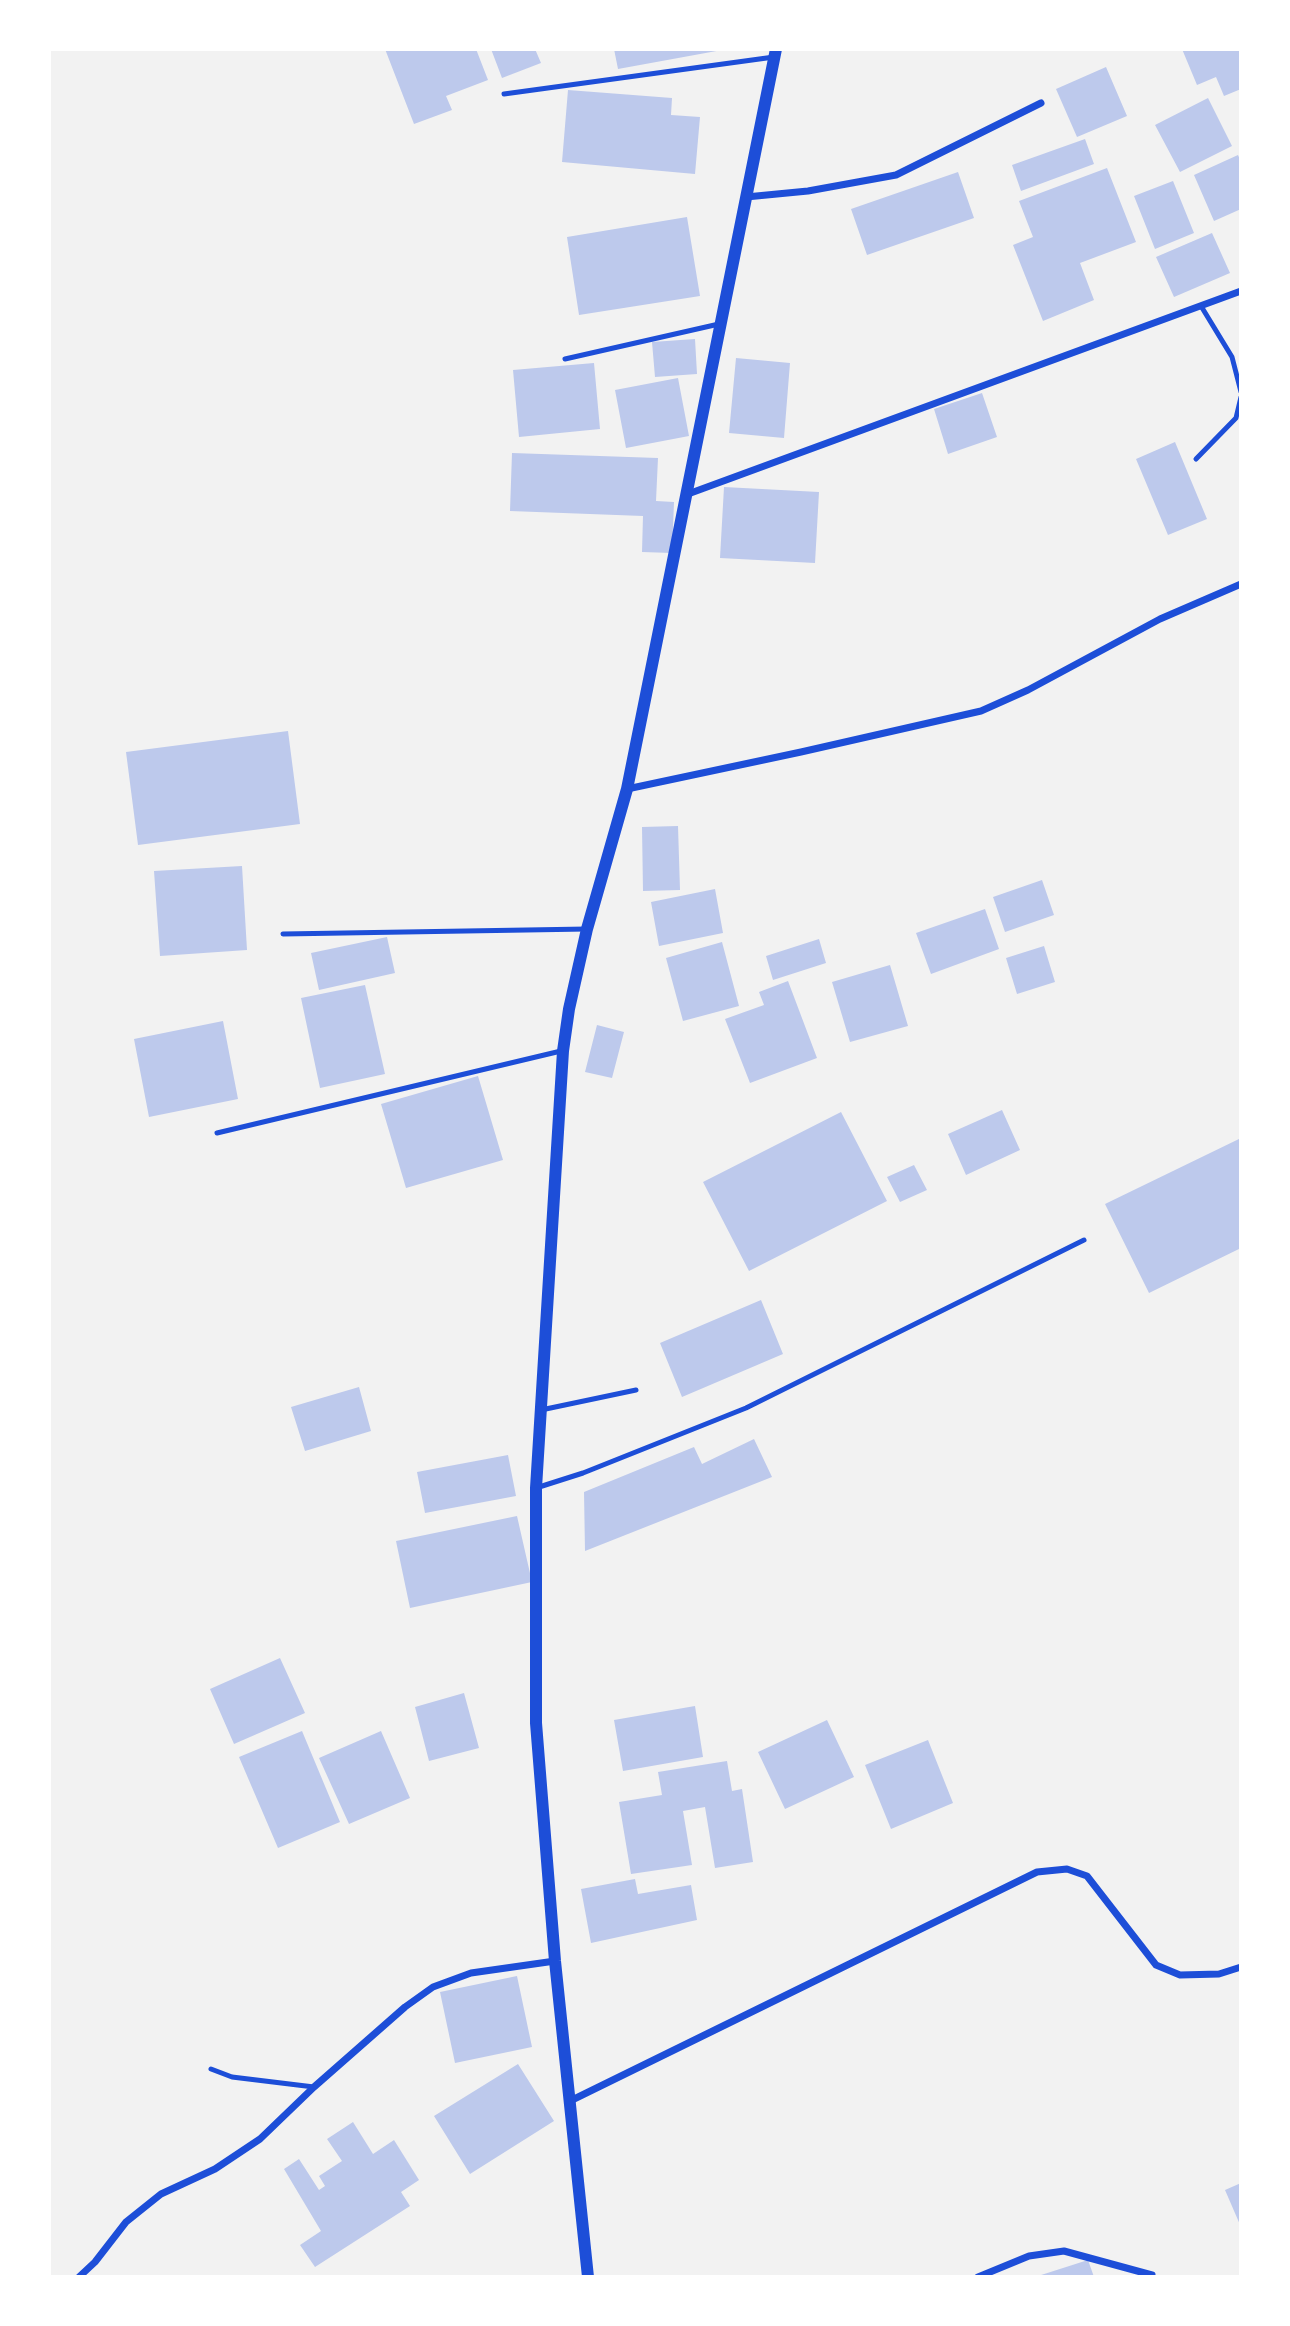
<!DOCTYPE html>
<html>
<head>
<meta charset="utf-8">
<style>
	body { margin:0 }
	#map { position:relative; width:1290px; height:2326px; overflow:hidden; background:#f2f2f2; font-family:Raleway,sans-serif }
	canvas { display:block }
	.frame { position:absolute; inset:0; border:51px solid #fff; pointer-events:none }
</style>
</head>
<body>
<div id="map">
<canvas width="1290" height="2326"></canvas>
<div class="frame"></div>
</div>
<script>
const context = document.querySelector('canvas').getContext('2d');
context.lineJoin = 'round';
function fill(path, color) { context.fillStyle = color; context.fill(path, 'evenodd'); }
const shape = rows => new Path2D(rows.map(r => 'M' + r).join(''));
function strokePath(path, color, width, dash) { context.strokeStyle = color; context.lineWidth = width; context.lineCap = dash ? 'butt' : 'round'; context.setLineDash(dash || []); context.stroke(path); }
const building = shape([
	[385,49,476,49,488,80,446,96,452,110,414,124],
	[491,49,535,49,541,63,502,78],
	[614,49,722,49,722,50,618,69],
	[1182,49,1241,49,1241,89,1224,96,1216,77,1197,85],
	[1106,67,1127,116,1077,137,1056,89],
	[568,90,672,98,671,115,700,117,695,174,562,162],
	[1208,98,1232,146,1180,172,1155,125],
	[1085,139,1094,164,1021,191,1012,165],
	[1238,155,1241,162,1241,209,1214,221,1194,175],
	[1107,168,1136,242,1080,263,1094,300,1043,321,1013,245,1033,237,1019,201],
	[958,172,974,218,867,255,851,209],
	[1173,181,1194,233,1155,249,1134,196],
	[687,217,700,296,579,315,567,237],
	[1212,233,1230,273,1174,297,1156,257],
	[695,339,697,374,655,377,652,342],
	[736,358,790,363,784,438,729,433],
	[594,363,600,429,519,437,513,370],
	[678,378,689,436,626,448,615,390],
	[982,393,997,437,948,454,934,409],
	[1175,442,1207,519,1168,535,1136,459],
	[512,453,658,458,656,501,674,502,672,553,642,552,643,516,510,511],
	[724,487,819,492,815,563,720,558],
	[288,731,300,824,138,845,126,752],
	[678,826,680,890,643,891,642,827],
	[242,866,247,950,160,956,154,871],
	[1042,880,1054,915,1005,932,993,897],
	[715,889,723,933,659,946,651,902],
	[985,909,999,949,931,974,916,933],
	[387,937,395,973,319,990,311,953],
	[819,939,826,963,773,980,766,956],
	[722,942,739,1006,683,1021,666,958],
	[1044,946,1055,982,1017,994,1006,958],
	[890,965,908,1026,850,1042,832,982],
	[788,981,817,1058,750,1083,725,1019,764,1005,759,992],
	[365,985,385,1074,320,1088,301,998],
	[223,1021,238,1099,149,1117,134,1039],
	[597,1025,624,1032,612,1078,585,1072],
	[478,1076,503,1160,406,1188,381,1104],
	[1002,1110,1020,1150,966,1175,948,1134],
	[841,1112,887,1201,749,1271,703,1182],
	[1241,1138,1241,1248,1149,1293,1105,1204],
	[914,1165,927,1190,900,1202,887,1177],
	[761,1300,783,1354,682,1397,660,1343],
	[359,1387,371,1431,305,1451,291,1407],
	[754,1439,772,1477,585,1551,584,1492,694,1447,702,1464],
	[508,1455,516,1496,425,1513,417,1472],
	[517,1516,532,1582,410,1608,396,1541],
	[280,1658,305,1713,234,1744,210,1689],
	[464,1693,479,1748,429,1761,415,1707],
	[695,1706,703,1757,623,1771,614,1720],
	[827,1720,854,1777,785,1809,758,1752],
	[302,1731,340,1822,278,1848,239,1757],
	[381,1731,410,1798,349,1824,319,1758],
	[928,1740,953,1803,891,1829,865,1765],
	[727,1761,732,1791,742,1789,753,1862,715,1868,705,1807,683,1811,692,1865,631,1874,619,1802,662,1795,658,1772],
	[635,1879,638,1894,691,1885,697,1920,591,1943,581,1889],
	[517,1976,532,2047,455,2063,440,1992],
	[518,2064,554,2121,470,2174,434,2116],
	[353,2122,373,2154,394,2140,419,2180,401,2192,410,2206,315,2267,300,2245,321,2231,284,2169,299,2159,319,2190,325,2186,319,2176,342,2161,327,2139],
	[1241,2183,1241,2227,1225,2190],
	[1088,2260,1094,2277,1038,2277,1038,2276]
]);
const service = shape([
	[504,94,774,57],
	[1201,306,1232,357,1241,392],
	[565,359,719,324],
	[1196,459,1236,418,1241,397],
	[283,934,587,929],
	[217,1133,561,1051],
	[541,1410,636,1390],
	[536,1488,583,1473,746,1408,1084,1240],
	[211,2069,232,2077,314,2087]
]);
const minor = shape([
	[746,197,808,191,896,175,1041,103],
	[688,494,1241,291],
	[627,789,801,752,981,711,1028,690,1160,619,1241,584],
	[570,2101,1037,1872,1067,1869,1087,1876,1156,1965,1180,1975,1219,1974,1241,1967],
	[79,2277,95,2262,126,2222,161,2194,215,2169,260,2139,314,2087,405,2007,433,1987,471,1973,555,1961],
	[978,2277,1029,2256,1064,2251,1152,2275]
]);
const tertiary = shape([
	[588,2277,555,1961,536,1723,536,1488,563,1051,569,1009,587,929,627,789,776,49]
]);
fill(building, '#bdc9ec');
strokePath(service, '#1d4ed8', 5);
strokePath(minor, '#1d4ed8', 7);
strokePath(tertiary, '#1d4ed8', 12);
</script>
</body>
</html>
